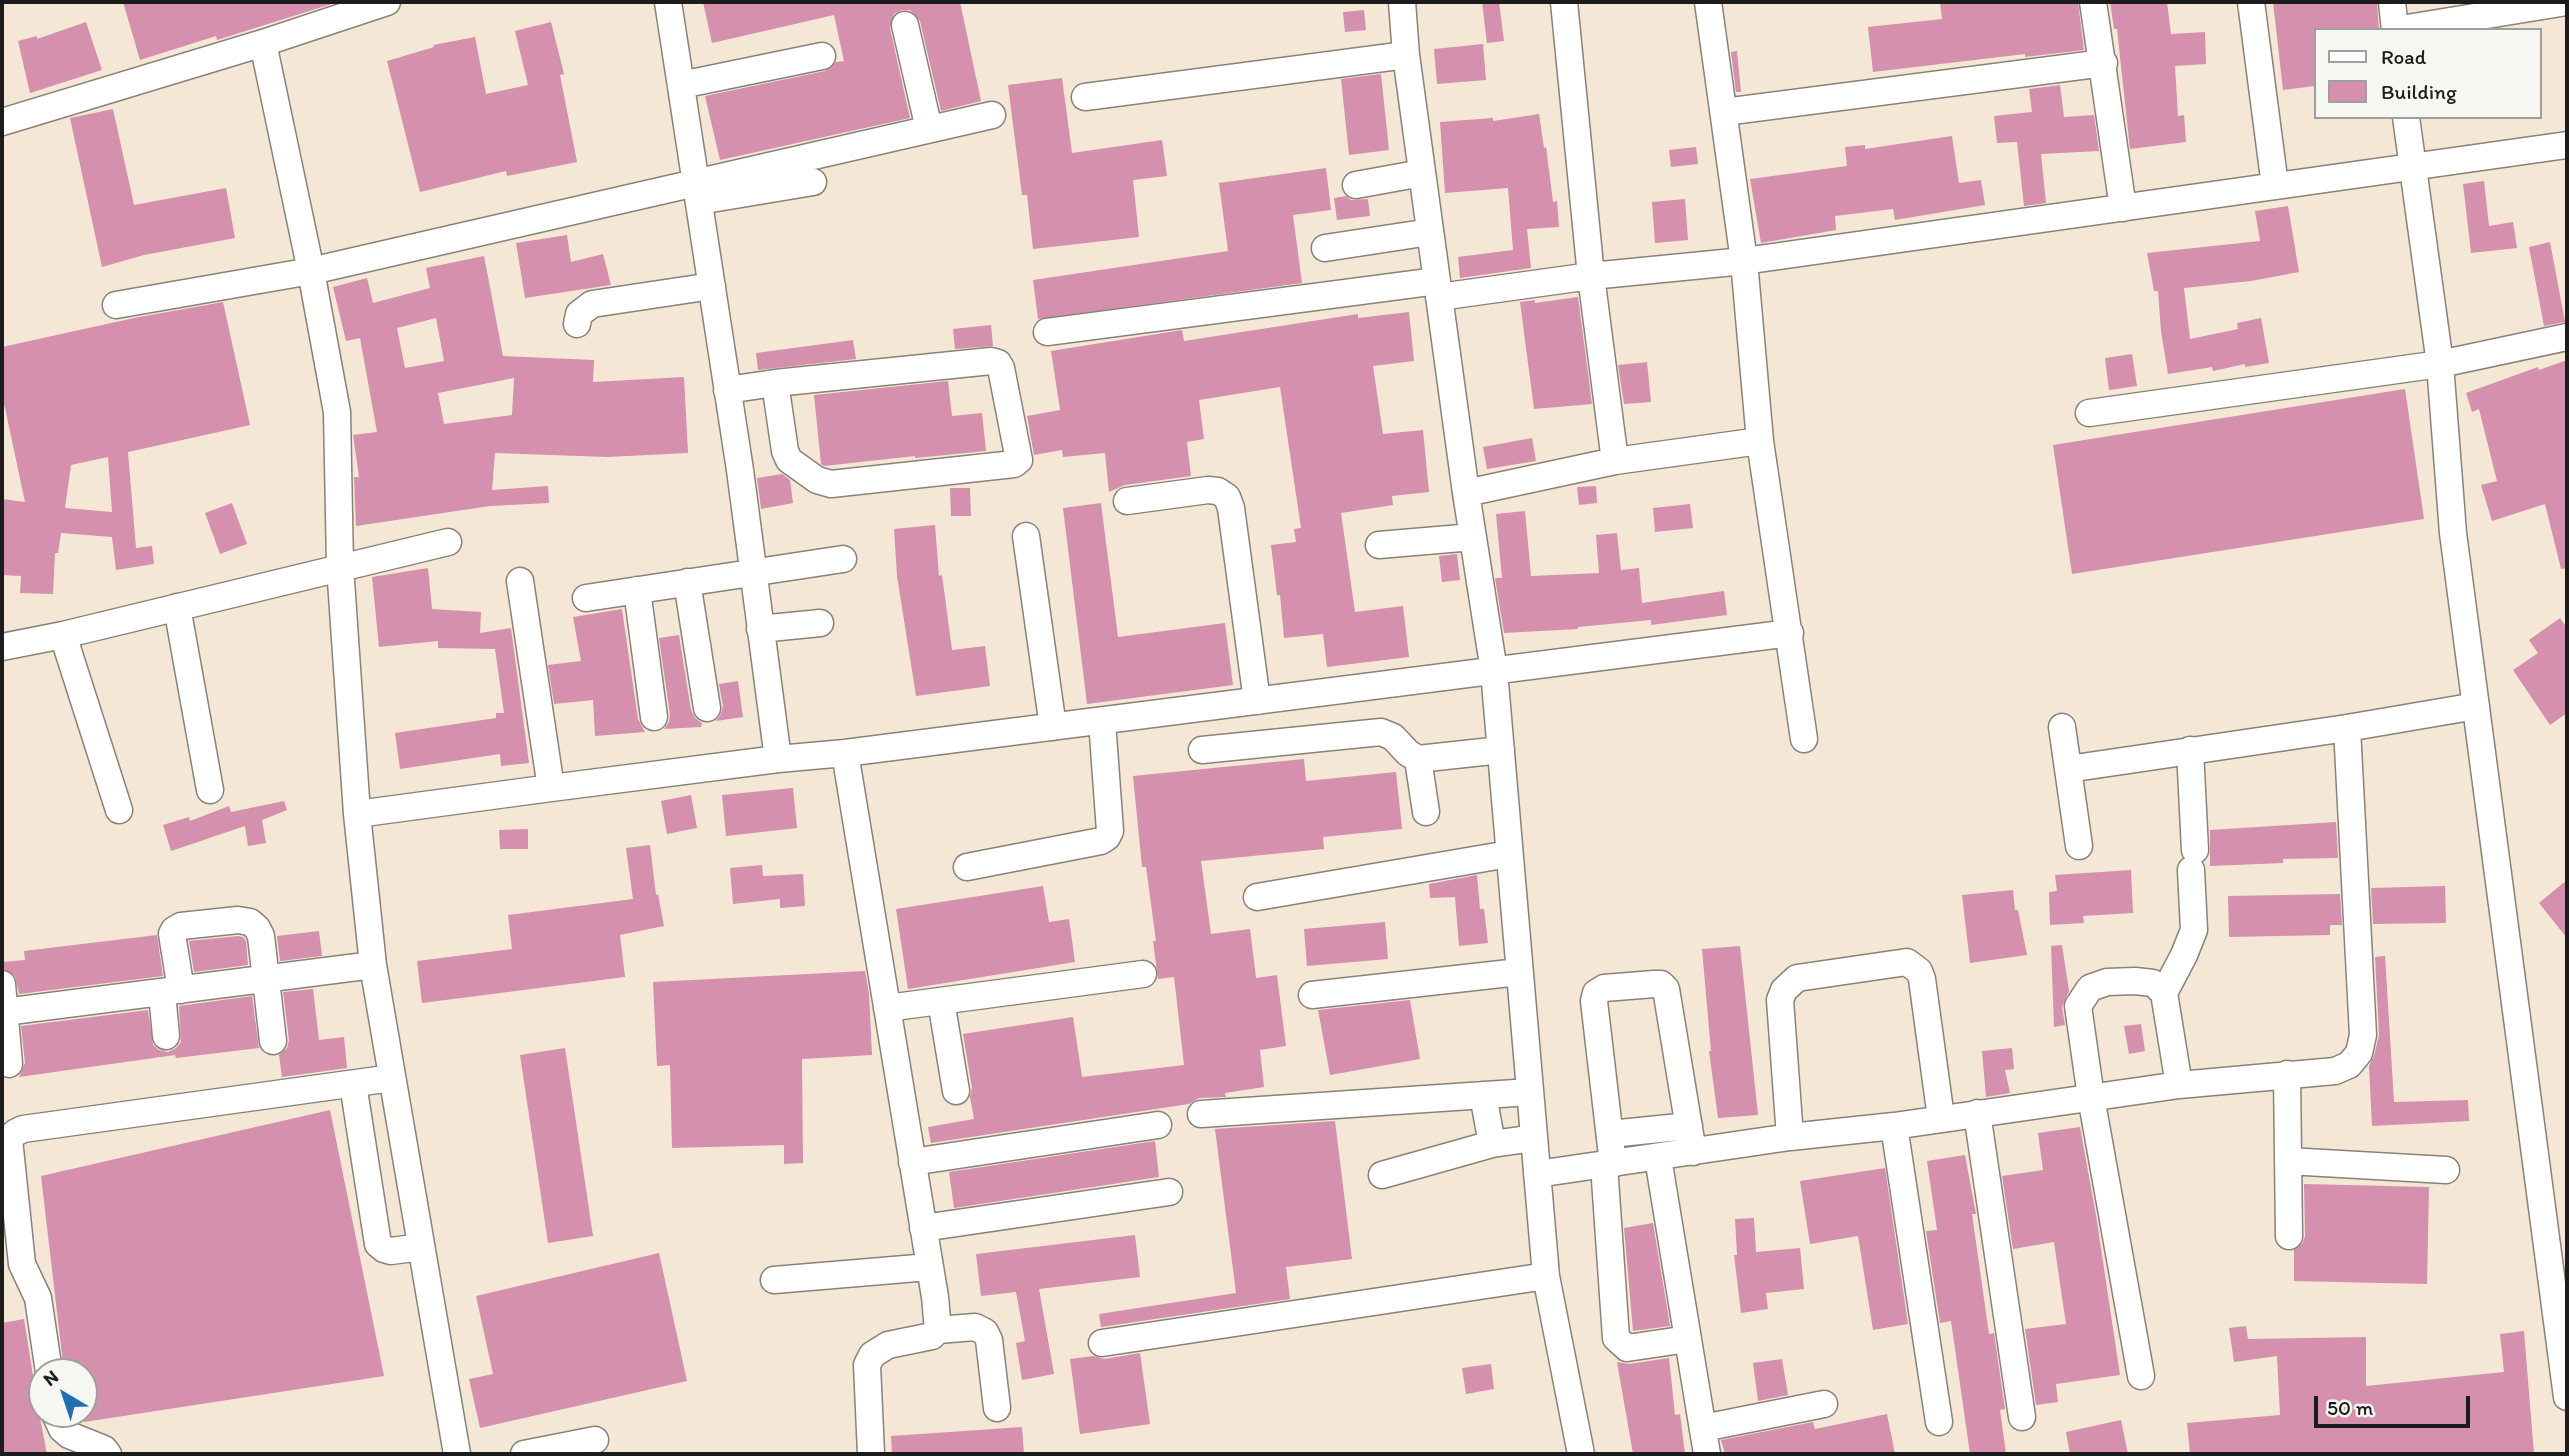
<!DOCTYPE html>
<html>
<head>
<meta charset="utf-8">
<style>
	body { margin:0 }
	#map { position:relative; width:2569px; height:1456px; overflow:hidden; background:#f5e7d5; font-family:Itim,sans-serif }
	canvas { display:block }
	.frame { position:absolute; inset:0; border:4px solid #1c1c1c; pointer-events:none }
	.legend { position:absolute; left:2314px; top:28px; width:228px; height:91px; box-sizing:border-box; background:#f6f6f2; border:2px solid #9f9f9c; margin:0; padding:9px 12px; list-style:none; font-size:21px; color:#1c1c1c }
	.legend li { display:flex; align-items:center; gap:14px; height:35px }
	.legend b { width:35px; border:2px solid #9f9f9c }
	.north { position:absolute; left:28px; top:1358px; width:70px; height:70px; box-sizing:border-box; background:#f6f6f2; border:2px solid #9f9f9c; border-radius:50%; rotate:321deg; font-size:19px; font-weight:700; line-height:28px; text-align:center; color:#1c1c1c }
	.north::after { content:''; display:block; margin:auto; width:24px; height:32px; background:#1f6fb2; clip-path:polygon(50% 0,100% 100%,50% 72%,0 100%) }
	.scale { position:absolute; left:2314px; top:1396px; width:156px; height:32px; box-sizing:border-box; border:4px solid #1c1c1c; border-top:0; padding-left:9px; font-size:21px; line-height:24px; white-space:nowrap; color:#1c1c1c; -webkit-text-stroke:5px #f6f6f2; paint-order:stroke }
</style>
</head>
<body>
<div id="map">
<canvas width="2569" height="1456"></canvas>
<div class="frame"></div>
<ul class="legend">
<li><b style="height:9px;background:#fff"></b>Road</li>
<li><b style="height:19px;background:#d490ad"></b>Building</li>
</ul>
<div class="north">N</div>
<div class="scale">50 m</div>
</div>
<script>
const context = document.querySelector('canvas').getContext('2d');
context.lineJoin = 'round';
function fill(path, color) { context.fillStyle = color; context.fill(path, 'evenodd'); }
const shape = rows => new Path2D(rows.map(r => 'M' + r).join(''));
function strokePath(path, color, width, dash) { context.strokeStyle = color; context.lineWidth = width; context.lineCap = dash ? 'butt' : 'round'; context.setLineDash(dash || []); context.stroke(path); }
const building = shape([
	[123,2,338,2,217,40,216,36,140,60],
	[703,2,960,2,981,101,941,111,920,21,910,10,902,10,894,14,890,28,910,118,720,160,705,96,825,71,836,62,844,61,834,15,712,43],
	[1482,2,1499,2,1504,41,1487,43],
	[1951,2,2078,2,2084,50,2025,57,2025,54,1873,72,1868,27,1942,19,1940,3],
	[2110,2,2167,2,2171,34,2205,32,2206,64,2175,66,2178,116,2184,115,2186,142,2130,149,2117,29,2114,29],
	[2273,2,2377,2,2379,30,2315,30,2315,86,2283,90],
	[1364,10,1366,30,1345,32,1343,12],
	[86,22,102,70,30,93,18,41,37,36,37,39],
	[551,22,564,74,560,75,577,162,507,176,506,171,420,192,387,61,434,47,433,45,475,37,486,94,528,85,515,31],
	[1483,44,1486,80,1437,84,1434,49],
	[1737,51,1741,92,1736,92,1731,52],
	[1381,74,1389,150,1349,155,1341,79],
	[1062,78,1072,153,1162,140,1167,176,1133,180,1139,237,1033,249,1027,195,1022,195,1008,85],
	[2060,85,2064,117,2094,115,2099,151,2041,154,2046,203,2024,206,2017,142,1997,143,1994,116,2032,112,2029,89],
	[113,109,134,205,226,188,235,238,144,255,102,267,70,118],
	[1539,114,1544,148,1546,147,1553,202,1557,201,1559,227,1527,229,1531,268,1460,278,1458,257,1513,250,1508,188,1445,193,1440,122,1493,118,1493,121],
	[1952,136,1959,183,1981,180,1985,205,1895,220,1893,209,1835,216,1836,230,1761,243,1750,179,1847,166,1845,147,1865,145,1865,149],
	[1696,147,1698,164,1671,167,1669,150],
	[1326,168,1331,210,1293,215,1302,283,1038,319,1033,280,1228,251,1219,183],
	[2484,181,2489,226,2513,222,2517,248,2471,253,2463,184],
	[1346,196,1351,200,1368,199,1370,216,1337,220,1334,198],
	[1685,199,1688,240,1655,243,1652,202],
	[2288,206,2299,272,2251,281,2184,288,2190,339,2238,329,2237,323,2261,318,2269,363,2245,367,2245,364,2213,371,2212,367,2168,374,2161,331,2158,291,2154,291,2147,253,2260,241,2255,211],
	[567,235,571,262,603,254,611,285,525,298,516,243],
	[2550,242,2565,322,2544,326,2529,247],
	[484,256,503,356,594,360,593,382,684,377,688,453,607,457,495,453,492,490,548,486,549,503,490,506,356,526,354,477,359,477,353,435,377,432,360,338,346,341,333,287,367,278,373,303,430,288,426,268],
	[436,318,444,361,405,368,397,328],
	[514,378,512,415,444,424,438,393],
	[1578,297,1592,404,1534,409,1520,302,1535,300,1535,303],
	[223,302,250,425,128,452,136,548,152,546,154,564,116,570,112,537,61,533,58,553,55,553,53,594,20,593,21,576,2,575,2,499,25,502,2,394,2,347,134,318],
	[108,457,112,512,65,508,71,465],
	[1409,312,1414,361,1373,366,1383,434,1423,430,1429,492,1392,496,1393,505,1341,513,1355,612,1403,606,1409,657,1327,667,1323,634,1284,638,1280,595,1277,595,1271,545,1296,542,1294,529,1301,528,1280,387,1199,400,1204,439,1187,442,1191,476,1125,485,1109,492,1105,453,1063,457,1062,450,1034,455,1027,416,1060,410,1051,351,1182,330,1184,341,1358,314,1358,318],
	[991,325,993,346,955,349,953,329],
	[853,340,856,359,758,370,756,353],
	[2132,354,2137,386,2109,390,2105,358],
	[2567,360,2567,568,2561,569,2545,504,2492,521,2481,485,2497,481,2479,409,2472,412,2466,393,2538,367,2539,370],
	[1647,362,1651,402,1624,404,1618,365],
	[948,381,952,416,982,413,986,451,915,458,915,456,824,466,821,464,814,395],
	[2405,389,2424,519,2072,574,2053,445],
	[1532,438,1536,461,1487,469,1483,447],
	[782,474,790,480,793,503,761,509,757,478],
	[1596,486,1597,503,1579,505,1577,487],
	[950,488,970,488,971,516,951,516],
	[232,503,247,544,220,554,205,513],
	[1101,503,1118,637,1225,623,1233,685,1087,704,1063,508],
	[1690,504,1693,528,1655,532,1653,508],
	[1525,511,1531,576,1599,573,1596,535,1617,533,1621,570,1639,568,1642,603,1724,591,1727,615,1651,625,1651,620,1578,627,1578,629,1504,633,1495,578,1502,578,1496,514],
	[935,525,939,576,942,575,952,650,985,646,990,686,916,696,897,576,894,529],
	[1457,554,1460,580,1442,582,1439,556],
	[428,568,432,609,481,612,480,633,511,628,529,763,501,766,500,754,400,769,395,733,496,718,496,713,504,713,495,649,438,648,438,641,379,647,372,577],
	[622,609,638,719,645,732,595,736,593,700,554,704,548,665,581,661,573,617],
	[2560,618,2567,628,2567,713,2550,725,2513,670,2538,653,2529,640],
	[679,635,691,710,695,718,702,723,701,727,664,729,669,722,670,715,659,638],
	[738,681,743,717,716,721,721,714,723,706,719,684],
	[1304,759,1306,781,1396,772,1402,829,1323,837,1324,849,1201,861,1211,934,1250,929,1256,978,1277,975,1286,1046,1260,1050,1264,1087,1225,1093,1226,1097,1199,1098,1189,1104,931,1143,928,1127,974,1119,970,1097,972,1088,963,1034,1073,1017,1082,1077,1184,1065,1174,977,1158,979,1153,941,1156,941,1146,867,1142,867,1133,776],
	[793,788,797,828,726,836,722,795],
	[691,795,697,828,667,834,661,801],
	[284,801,287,810,262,820,266,843,248,846,245,826,171,851,163,825,189,817,190,821,229,806,231,812],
	[2336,822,2338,858,2283,859,2283,863,2210,866,2210,830],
	[528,829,528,849,500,849,499,830],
	[650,845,656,895,658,894,664,926,620,935,625,977,422,1003,417,961,512,949,508,915,633,899,626,848],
	[762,865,763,876,803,874,805,906,780,908,780,899,733,904,730,868],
	[2131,870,2133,913,2083,916,2084,923,2050,925,2049,892,2057,891,2055,875],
	[1477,875,1480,909,1484,909,1488,943,1459,946,1455,897,1430,898,1429,884],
	[2567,880,2567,938,2539,903],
	[1043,886,1049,922,1069,919,1075,962,908,989,896,909],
	[2445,886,2446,923,2373,924,2371,888],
	[2013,890,2015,910,2018,910,2027,955,1970,963,1962,895],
	[2340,894,2342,925,2330,925,2330,935,2229,937,2228,896],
	[1385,922,1388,959,1307,966,1304,929],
	[319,931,322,956,280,961,277,936],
	[157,935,163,976,19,994,15,976,4,969,3,962,25,960,24,951],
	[238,936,243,937,246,941,248,965,194,972,189,941],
	[2062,945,2069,991,2062,1007,2065,1025,2054,1027,2051,946],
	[1740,946,1758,1115,1718,1118,1709,1051,1711,1051,1702,949],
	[2385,956,2394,1102,2468,1100,2469,1121,2372,1126,2369,1066,2374,1056,2379,1035,2375,957],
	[865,971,869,994,872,1055,802,1059,803,1163,784,1164,784,1145,672,1148,670,1065,657,1066,653,982],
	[313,989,319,1040,344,1037,347,1068,282,1077,279,1055,287,1048,289,1040,283,992],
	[252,996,259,1048,176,1058,175,1055,19,1077,25,1063,21,1026,148,1010,153,1045,159,1050,168,1052,176,1048,181,1042,179,1006],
	[1410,1000,1420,1059,1330,1075,1318,1010],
	[2141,1024,2145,1051,2129,1054,2124,1026],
	[565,1048,593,1236,548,1243,520,1055],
	[2012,1048,2014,1069,2005,1070,2010,1093,1986,1097,1982,1051],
	[330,1110,384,1376,84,1422,84,1372,64,1372,41,1176],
	[1335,1121,1352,1259,1286,1267,1290,1299,1101,1327,1099,1314,1236,1293,1215,1129],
	[2080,1127,2096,1215,2120,1375,2056,1384,2058,1402,2036,1405,2025,1329,2066,1324,2060,1284,2054,1242,2013,1249,2002,1176,2043,1170,2038,1133],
	[1155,1141,1159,1177,954,1208,949,1172],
	[1965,1155,1976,1214,1972,1214,1989,1334,1994,1333,2005,1409,2000,1410,2006,1454,1970,1454,1951,1321,1940,1323,1926,1231,1937,1230,1927,1161],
	[1885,1168,1908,1324,1873,1330,1858,1236,1810,1244,1800,1181],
	[2304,1184,2429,1187,2427,1284,2294,1281,2294,1250,2302,1244,2305,1236],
	[1754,1218,1756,1252,1800,1248,1804,1289,1766,1293,1768,1309,1741,1313,1734,1255,1737,1255,1735,1219],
	[1653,1223,1670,1326,1633,1331,1624,1228],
	[1135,1235,1140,1277,1039,1289,1054,1374,1022,1380,1016,1343,1025,1341,1016,1292,981,1296,976,1254],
	[659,1253,687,1381,480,1428,469,1379,493,1374,476,1296],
	[24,1319,39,1413,47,1454,2,1454,2,1323],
	[2246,1326,2248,1339,2366,1337,2366,1386,2504,1372,2500,1334,2524,1331,2534,1454,2190,1454,2187,1423,2280,1415,2277,1356,2234,1362,2229,1328],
	[1140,1353,1150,1424,1080,1434,1070,1359,1094,1356,1104,1359],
	[1669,1358,1675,1415,1680,1414,1685,1454,1633,1454,1617,1362,1629,1364],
	[1782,1359,1788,1395,1758,1401,1753,1363],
	[1491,1364,1494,1389,1466,1394,1462,1368],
	[1887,1414,1895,1454,1725,1454,1721,1440,1813,1422,1815,1429],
	[2121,1420,2128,1454,2070,1454,2066,1432],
	[1022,1427,1024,1454,892,1454,891,1436]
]);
const minor = shape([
	[668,2,740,470,778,759],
	[1402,2,1406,55,1466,493,1494,671,1546,1276,1581,1454],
	[1564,2,1591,276,1615,461],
	[1708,2,1744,261,1760,441,1804,739],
	[2093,2,2123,208],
	[2251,2,2275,186],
	[2392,2,2395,30],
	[905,25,929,129],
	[2395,30,2567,2],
	[263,43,311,271,337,412,340,566,357,814,373,965,457,1454],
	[681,85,822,56],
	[1085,97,1406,55],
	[1724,112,2104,63],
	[2406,117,2440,364,2453,533,2567,1397],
	[2,122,263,43,387,2],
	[1356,185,1422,173],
	[699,201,813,182],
	[1325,248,1430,232],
	[1439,297,1591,276,1744,261,2567,145],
	[116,305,311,271,992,115],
	[577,324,579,314,592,304,712,286],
	[1047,332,1437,281],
	[727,390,775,383,991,361,998,363,1001,368,1019,460,1014,464,831,484,817,480,789,460,785,451,775,383],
	[2089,413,2440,364,2567,337],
	[1466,493,1615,461,1760,441],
	[1127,501,1208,490,1218,491,1227,497,1231,508,1257,701],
	[1026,536,1053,727],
	[1379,545,1473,537],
	[520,581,551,788],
	[687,582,707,708],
	[637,590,654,717],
	[586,598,843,559],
	[177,607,210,790],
	[760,629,820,623],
	[63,635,119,810],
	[2,647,63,635,448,542],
	[2062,727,2068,769],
	[1202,750,1381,732,1393,737,1408,753,1418,759,1501,750],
	[2190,750,2195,850],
	[845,753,935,1297,938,1330,932,1336,888,1345,872,1355,867,1365,871,1454],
	[1418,759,1426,812],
	[357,814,551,788,778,759,845,753,1790,633],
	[2079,846,2068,769,2347,728,2476,706],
	[967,867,1101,841,1107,837,1110,831,1102,721],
	[1257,897,1509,854],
	[2,984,9,1064],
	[181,990,172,934,174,930,181,926,238,920,250,922,257,928,261,936,273,1041],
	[162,993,166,1036],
	[2164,993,2184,955,2194,930,2191,870],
	[1312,995,1519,972],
	[941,1001,956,1091],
	[887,1008,1143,974],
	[4,1012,373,965],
	[2287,1074,2289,1236],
	[353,1084,378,1244,384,1249,391,1251,421,1247],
	[1483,1095,1492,1144],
	[1977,1113,2022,1417],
	[1201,1114,1530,1092],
	[1894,1126,1939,1422],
	[1610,1134,1689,1126],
	[1790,1137,1780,1000,1784,990,1797,978,1907,962,1919,971,1922,979,1941,1118],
	[1658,1158,1707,1454],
	[2288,1161,2446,1170],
	[912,1162,1158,1125],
	[1613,1164,1594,1001,1596,993,1604,988,1654,984,1661,984,1666,989,1693,1152],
	[1604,1165,1616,1338,1627,1348,1688,1339],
	[1537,1174,1790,1137,1894,1126,2179,1085,2335,1071,2349,1065,2359,1053,2363,1035,2347,728],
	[1382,1175,1492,1144,1534,1138],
	[923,1228,1169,1192],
	[774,1280,929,1267],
	[938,1330,975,1327,985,1332,989,1340,997,1408],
	[1102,1343,1546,1276],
	[49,1372,38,1298,22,1264,9,1139,15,1133,23,1129,392,1078],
	[2141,1376,2091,1097,2078,1006,2090,988,2107,982,2135,981,2153,983,2164,993,2179,1085],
	[55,1414,62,1429,69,1435,104,1449,108,1454],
	[1703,1428,1824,1404],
	[524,1454,595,1440]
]);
fill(building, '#d490ad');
strokePath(minor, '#888278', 29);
strokePath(minor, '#fff', 26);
</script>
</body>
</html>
